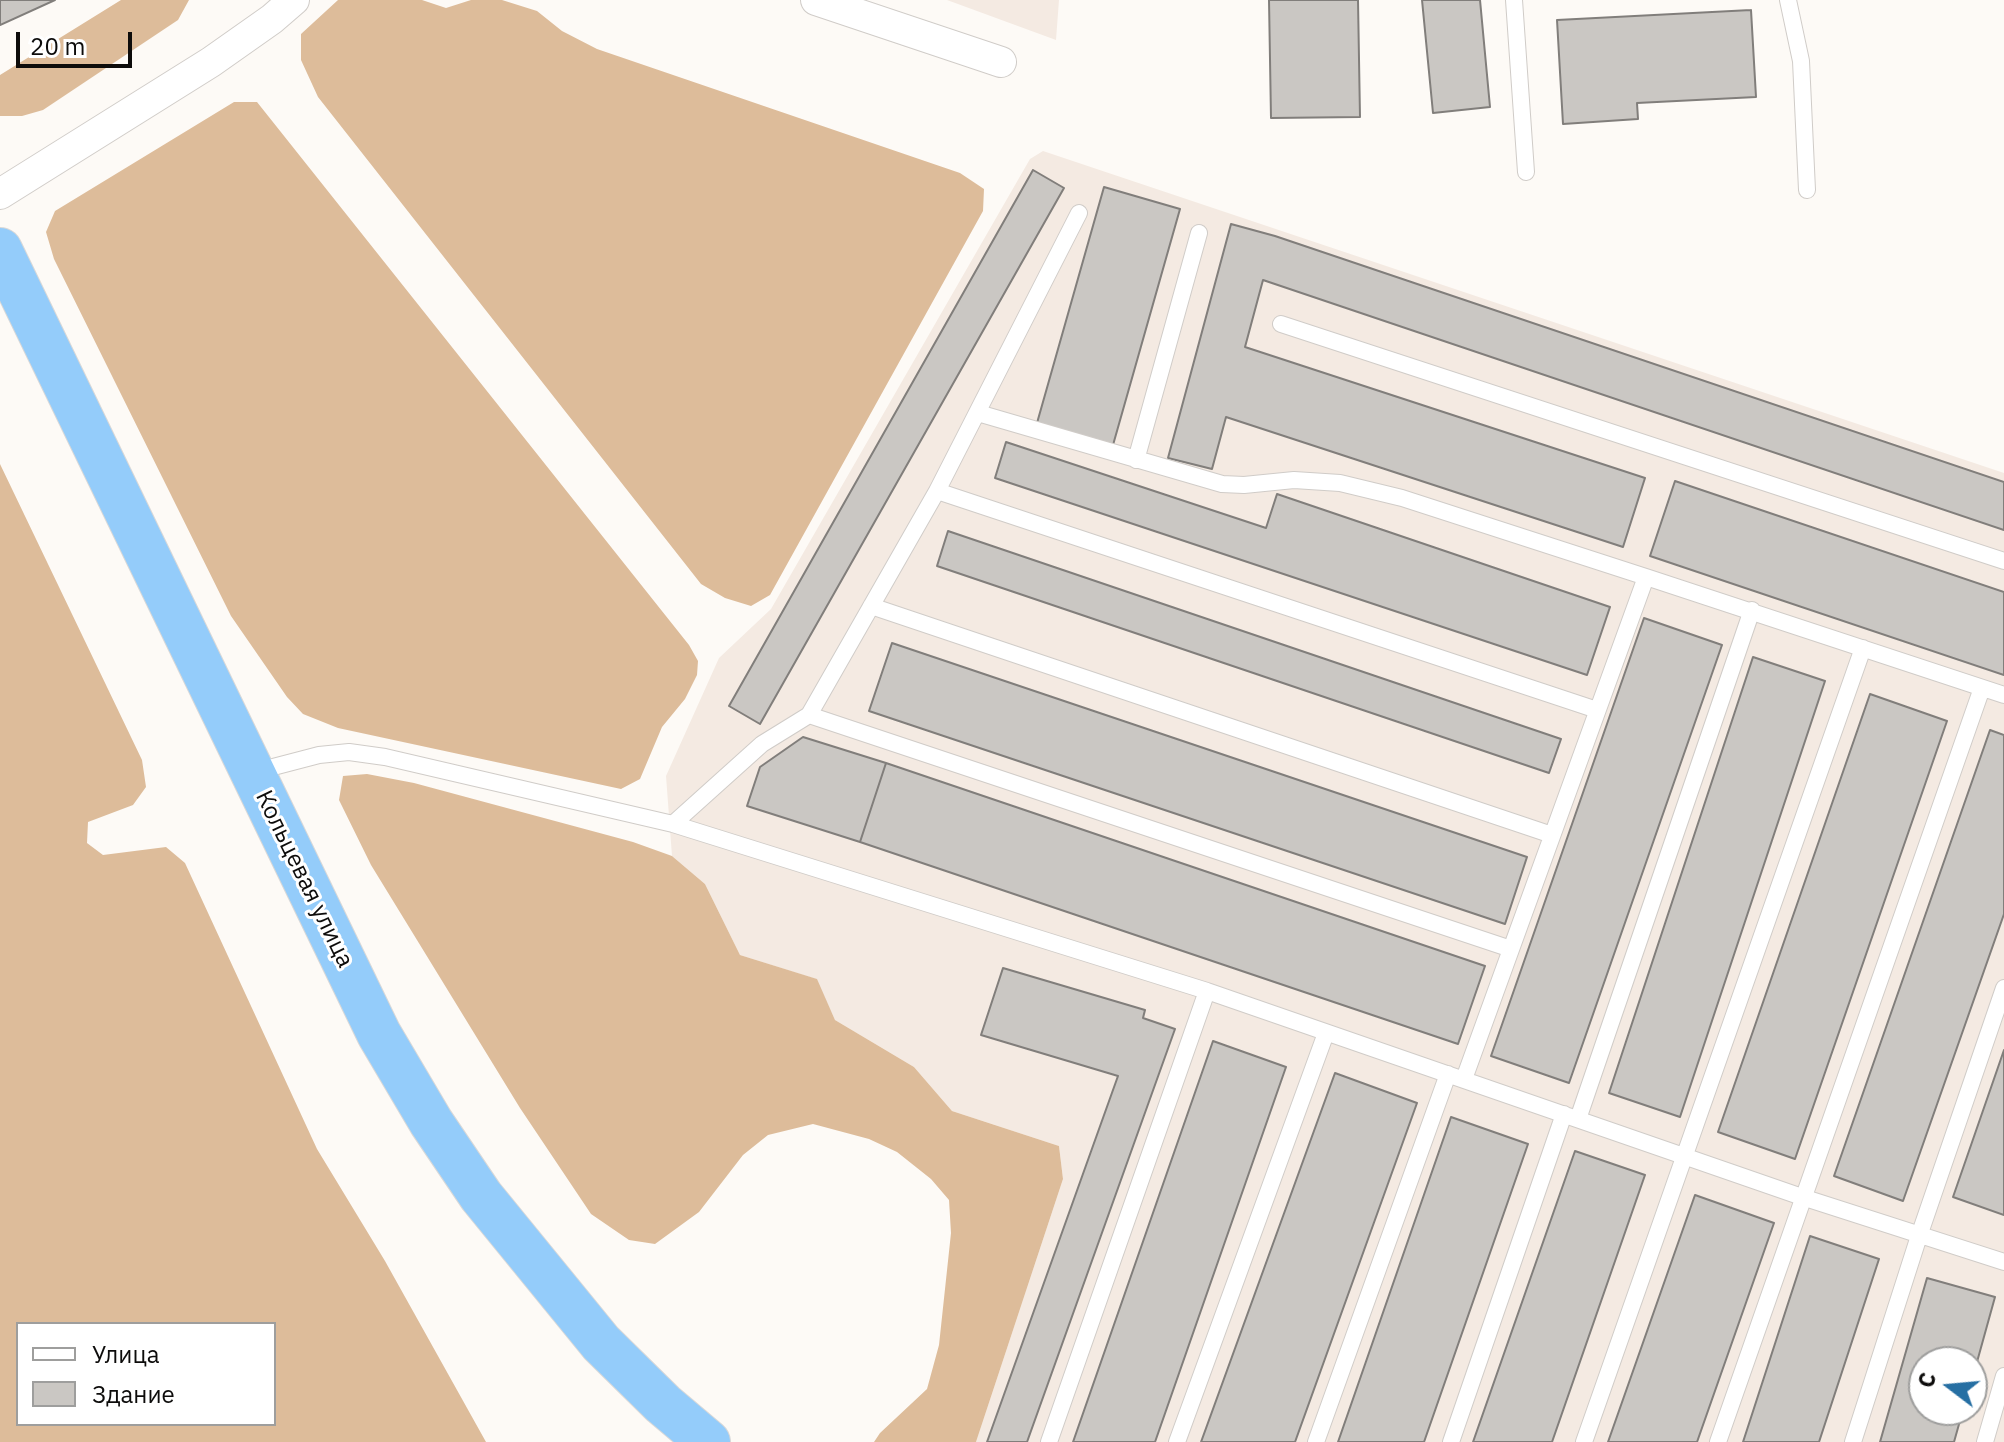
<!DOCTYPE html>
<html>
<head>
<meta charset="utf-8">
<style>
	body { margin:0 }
	#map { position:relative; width:2004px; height:1442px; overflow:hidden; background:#fdfaf6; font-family:"IBM Plex Sans",sans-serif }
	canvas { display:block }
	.legend { position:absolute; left:16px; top:1322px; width:260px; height:104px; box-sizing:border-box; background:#fff; border:2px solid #9e9e9d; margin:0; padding:10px 14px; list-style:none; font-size:24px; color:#0d0c0b }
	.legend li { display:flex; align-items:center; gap:16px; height:40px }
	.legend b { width:40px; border:2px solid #9e9e9d }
	.north { position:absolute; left:1908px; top:1346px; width:80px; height:80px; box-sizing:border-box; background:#fff; border:2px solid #9e9e9d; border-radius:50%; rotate:286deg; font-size:22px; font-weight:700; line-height:32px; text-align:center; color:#0d0c0b }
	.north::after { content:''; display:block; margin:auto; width:28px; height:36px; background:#266fa3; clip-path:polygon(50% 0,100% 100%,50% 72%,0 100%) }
	.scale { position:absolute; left:16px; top:32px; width:116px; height:36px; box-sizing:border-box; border:4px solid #0d0c0b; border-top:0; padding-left:10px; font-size:24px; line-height:28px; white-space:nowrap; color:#0d0c0b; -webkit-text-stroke:6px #fff; paint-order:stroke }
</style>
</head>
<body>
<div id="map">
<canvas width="2004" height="1442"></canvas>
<ul class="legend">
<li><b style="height:10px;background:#fff"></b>Улица</li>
<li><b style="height:22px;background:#cac7c3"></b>Здание</li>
</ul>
<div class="north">С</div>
<div class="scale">20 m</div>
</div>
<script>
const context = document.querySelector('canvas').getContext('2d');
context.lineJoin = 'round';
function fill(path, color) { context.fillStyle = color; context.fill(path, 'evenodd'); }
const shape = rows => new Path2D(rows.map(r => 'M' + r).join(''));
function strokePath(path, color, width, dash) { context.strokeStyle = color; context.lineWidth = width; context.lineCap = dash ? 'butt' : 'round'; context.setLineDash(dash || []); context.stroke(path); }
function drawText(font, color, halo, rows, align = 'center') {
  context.font = font + ' "IBM Plex Sans",sans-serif'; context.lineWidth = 6; context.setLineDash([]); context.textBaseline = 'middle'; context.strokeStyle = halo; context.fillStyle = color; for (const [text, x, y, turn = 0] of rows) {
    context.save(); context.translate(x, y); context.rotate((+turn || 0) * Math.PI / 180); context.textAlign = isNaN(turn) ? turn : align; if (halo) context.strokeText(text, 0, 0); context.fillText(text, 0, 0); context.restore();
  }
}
const built = shape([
	[947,0,1059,0,1056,40],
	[1043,151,2004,473,2004,1442,976,1442,1063,1179,1059,1146,952,1111,914,1067,835,1020,816,979,740,955,705,884,672,856,666,776,719,658,771,609,1030,159],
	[1924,1362,1972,1362,1972,1410,1924,1410]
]);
const forest = shape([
	[121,0,189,0,178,20,43,110,22,116,0,116,0,75],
	[338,0,422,0,446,8,471,0,502,0,537,11,562,31,597,49,960,173,984,189,983,211,770,595,751,606,725,598,701,584,318,97,301,60,301,34],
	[234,102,257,102,689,645,698,661,697,675,685,699,662,727,640,779,621,789,338,728,303,714,287,697,231,616,54,259,46,232,55,211],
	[0,464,142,760,146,787,133,805,88,822,87,843,103,855,166,847,185,863,317,1149,385,1261,486,1442,0,1442],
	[18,1324,274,1324,274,1424,18,1424],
	[367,774,414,783,633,842,672,856,705,884,740,955,817,979,835,1020,914,1067,952,1111,1059,1146,1063,1179,976,1442,874,1442,880,1433,927,1389,939,1345,951,1233,949,1200,931,1179,897,1152,869,1139,813,1124,768,1135,743,1155,699,1212,655,1244,629,1240,591,1214,520,1108,371,865,339,800,343,776]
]);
const building = shape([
	[0,0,55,0,0,25,0,0],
	[1269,0,1358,0,1360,117,1271,118,1269,0],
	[1422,0,1480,0,1490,107,1433,113,1422,0],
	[1751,10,1756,97,1637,103,1638,119,1563,124,1557,20,1751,10],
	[1033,170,1064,188,760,724,729,706,1033,170],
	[1104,187,1180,209,1113,445,1037,423,1104,187],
	[1231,224,1275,236,2004,482,2004,530,1263,280,1245,347,1645,478,1623,547,1226,417,1212,469,1168,458,1231,224],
	[1006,442,1266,528,1277,494,1610,607,1587,675,995,478,1006,442],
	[1675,481,2004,592,2004,675,1650,556,1675,481],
	[948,531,1561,739,1549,773,937,566,948,531],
	[1644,618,1722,645,1569,1083,1491,1056,1644,618],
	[892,643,1527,857,1505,924,869,711,892,643],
	[1753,657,1825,681,1680,1117,1609,1093,1753,657],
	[1870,694,1947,721,1795,1159,1718,1132,1870,694],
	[1990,730,2004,735,2004,914,1903,1201,1834,1176,1990,730],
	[803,737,886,763,860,842,747,806,760,767,803,737],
	[886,763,1485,966,1458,1044,860,842,886,763],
	[1003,968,1145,1010,1143,1018,1175,1029,1027,1442,987,1442,1118,1076,981,1035,1003,968],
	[1213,1041,1286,1067,1155,1442,1073,1442,1213,1041],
	[2004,1050,2004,1215,1953,1197,2004,1050],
	[1335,1073,1417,1103,1295,1442,1201,1442,1335,1073],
	[1451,1117,1528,1144,1424,1442,1338,1442,1451,1117],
	[1575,1151,1645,1175,1552,1442,1473,1442,1575,1151],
	[1695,1195,1774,1223,1697,1442,1608,1442,1695,1195],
	[1810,1236,1879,1259,1819,1442,1743,1442,1810,1236],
	[1927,1278,1995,1297,1972,1380,1972,1362,1924,1362,1924,1410,1963,1410,1954,1442,1880,1442,1927,1278]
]);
const service = shape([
	[1514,0,1526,172],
	[1788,0,1801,61,1807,190],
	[1281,324,2004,561],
	[978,413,1222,484,1244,485,1294,480,1340,483,1402,498,1646,577,1464,1079],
	[1136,460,1199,233],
	[937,491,1597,710],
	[1646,577,2004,695],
	[871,606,1552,835],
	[809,715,1511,949],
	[254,772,319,755,349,752,385,757,673,824,1207,991,1802,1197,2004,1262],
	[673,824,762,744,809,715,937,491,1079,213],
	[1578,1119,1752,610],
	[1049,1442,1207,991],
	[1177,1442,1326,1033],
	[1316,1442,1448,1074],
	[1451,1442,1564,1114],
	[1584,1442,1863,648],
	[1718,1442,1982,688],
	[1853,1442,1919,1236,2004,988],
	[1985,1442,2004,1376]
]);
const minor = shape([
	[816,0,1001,62],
	[0,194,211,62,272,19,294,0]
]);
const trunk = shape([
	[0,250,379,1034,431,1122,481,1196,601,1343,663,1404,708,1442]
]);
const streetNames = [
	["Кольцевая улица",304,879,64]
];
fill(built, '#f4eae2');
fill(forest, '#ddbc9a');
fill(building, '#cac7c3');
strokePath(building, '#817e7b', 2);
strokePath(service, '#d0ccc8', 18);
strokePath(minor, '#d0ccc8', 32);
strokePath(trunk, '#d8d8d8', 46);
strokePath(service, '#fff', 16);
strokePath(minor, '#fff', 30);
strokePath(trunk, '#94ccfa', 44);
drawText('24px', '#0d0c0b', '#fff', streetNames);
</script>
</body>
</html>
